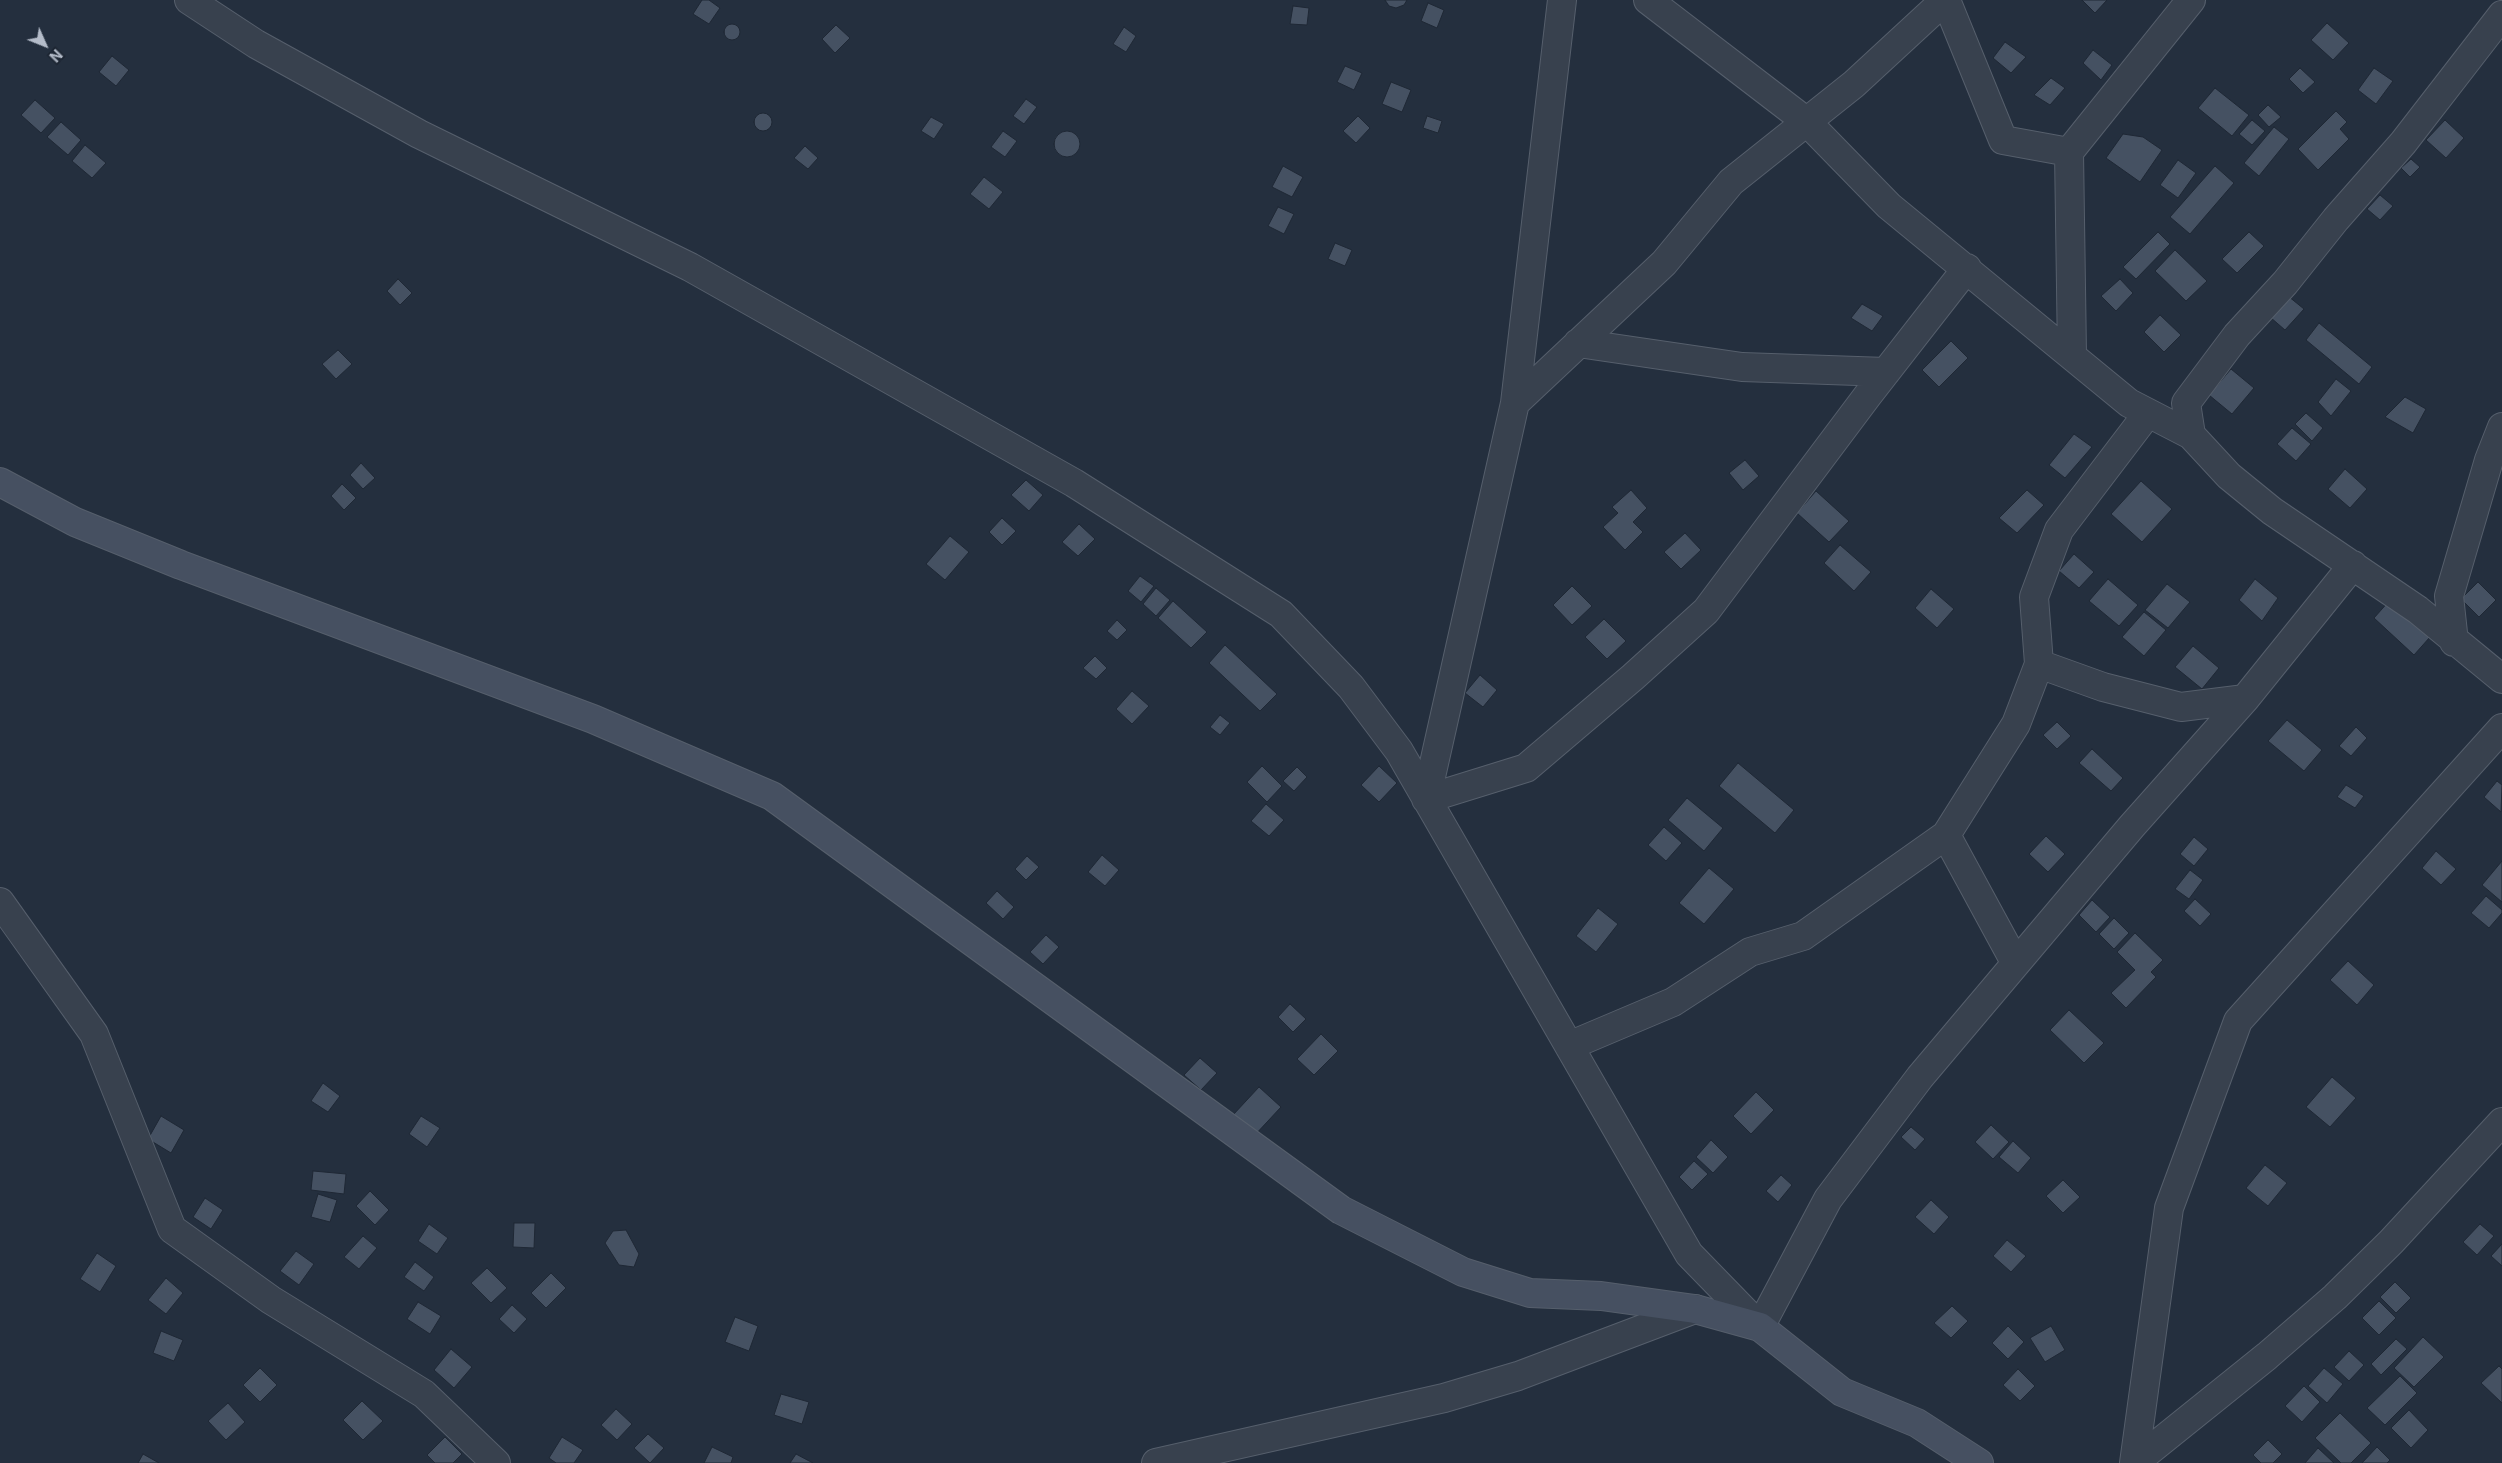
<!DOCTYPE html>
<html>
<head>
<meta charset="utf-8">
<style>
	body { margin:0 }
	#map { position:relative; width:2502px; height:1463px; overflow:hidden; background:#242f3e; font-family:Inter,sans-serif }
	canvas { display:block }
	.north { position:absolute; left:20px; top:20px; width:50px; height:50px; -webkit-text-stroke:4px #1d2633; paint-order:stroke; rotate:134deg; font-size:14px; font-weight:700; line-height:20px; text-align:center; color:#b4bcc9 }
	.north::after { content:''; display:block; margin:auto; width:18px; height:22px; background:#b4bcc9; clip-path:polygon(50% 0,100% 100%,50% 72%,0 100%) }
</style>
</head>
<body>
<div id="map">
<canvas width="2502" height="1463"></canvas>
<div class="north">N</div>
</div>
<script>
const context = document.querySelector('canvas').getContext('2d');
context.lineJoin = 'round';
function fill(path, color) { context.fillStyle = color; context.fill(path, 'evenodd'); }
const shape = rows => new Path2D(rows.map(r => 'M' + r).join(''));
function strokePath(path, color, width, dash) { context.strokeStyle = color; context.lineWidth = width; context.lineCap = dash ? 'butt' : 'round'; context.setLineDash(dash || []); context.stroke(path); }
const building = shape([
	[702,0,709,0,720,8,709,24,693,14,702,0],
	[1385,0,1407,0,1404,5,1396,8,1389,6,1385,0],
	[2082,0,2107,0,2095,13,2082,0],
	[1428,3,1444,10,1437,28,1421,21,1428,3],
	[1293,6,1309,8,1307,25,1290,24,1293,6],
	[2327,23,2349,43,2333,60,2311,40,2327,23],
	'724 32a8 8 0 1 1 16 0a8 8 0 1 1-16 0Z',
	[836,25,850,38,835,53,822,39,836,25],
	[1124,27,1136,36,1126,52,1113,44,1124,27],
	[2005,42,2026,57,2011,73,1993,58,2005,42],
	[2093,50,2112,65,2101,80,2083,63,2093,50],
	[112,56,129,70,116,86,99,72,112,56],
	[1345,66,1362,73,1354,90,1337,82,1345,66],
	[2300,68,2315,82,2303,93,2289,79,2300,68],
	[2374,68,2393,81,2376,104,2358,90,2374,68],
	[2051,78,2065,88,2050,105,2034,95,2051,78],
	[1391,82,1411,90,1402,112,1382,104,1391,82],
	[2215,88,2249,115,2232,136,2198,108,2215,88],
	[1026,99,1037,107,1024,124,1013,116,1026,99],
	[35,100,55,118,41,133,21,115,35,100],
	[2268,105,2281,117,2269,127,2258,115,2268,105],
	[2336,111,2347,122,2340,129,2349,139,2318,170,2298,149,2336,111],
	'754 122a9 9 0 1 1 18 0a9 9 0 1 1-18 0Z',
	[1358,116,1370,128,1356,143,1343,131,1358,116],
	[1427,116,1442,121,1438,133,1423,128,1427,116],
	[931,117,944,124,934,139,921,131,931,117],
	[2252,120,2265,131,2252,145,2239,134,2252,120],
	[2445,120,2464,138,2446,158,2426,140,2445,120],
	[61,122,81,140,68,155,47,137,61,122],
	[2274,127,2289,139,2259,176,2244,163,2274,127],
	[1003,131,1017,141,1005,157,991,147,1003,131],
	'1054 144a13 13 0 1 1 26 0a13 13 0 1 1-26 0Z',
	[2123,134,2143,137,2162,150,2140,182,2106,158,2123,134],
	[85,145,106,163,92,178,72,161,85,145],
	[805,146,818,158,808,169,794,158,805,146],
	[2411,159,2420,167,2410,177,2401,168,2411,159],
	[2178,160,2196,173,2178,198,2160,185,2178,160],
	[1283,166,1303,177,1292,197,1272,187,1283,166],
	[2215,166,2234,183,2190,234,2170,217,2215,166],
	[984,177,1003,192,989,209,970,194,984,177],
	[2380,195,2393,206,2380,220,2367,209,2380,195],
	[1278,207,1294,214,1284,234,1268,226,1278,207],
	[2158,232,2170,244,2136,279,2123,267,2158,232],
	[2249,232,2264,246,2237,273,2222,259,2249,232],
	[1335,243,1352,250,1345,266,1328,259,1335,243],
	[2175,250,2207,281,2186,301,2155,271,2175,250],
	[398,279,412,293,400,305,387,291,398,279],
	[2120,279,2133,293,2116,311,2101,296,2120,279],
	[2288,296,2304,309,2285,330,2270,317,2288,296],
	[1862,304,1883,316,1872,331,1851,318,1862,304],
	[2160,315,2181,335,2164,352,2144,332,2160,315],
	[2319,323,2372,367,2359,384,2306,340,2319,323],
	[1951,341,1968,358,1939,387,1922,370,1951,341],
	[338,350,352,364,336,379,322,364,338,350],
	[2231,369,2254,388,2232,414,2209,395,2231,369],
	[2336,379,2351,391,2331,416,2318,402,2336,379],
	[2405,397,2426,409,2413,433,2385,417,2405,397],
	[2306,413,2323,428,2312,441,2295,424,2306,413],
	[2292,428,2311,444,2296,461,2277,444,2292,428],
	[2074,434,2092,447,2065,478,2049,465,2074,434],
	[1745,460,1759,476,1743,490,1729,473,1745,460],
	[361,463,375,478,363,489,350,475,361,463],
	[2345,469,2367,489,2350,508,2328,489,2345,469],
	[1026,480,1043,495,1029,511,1011,495,1026,480],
	[2141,481,2172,509,2142,542,2111,514,2141,481],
	[342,484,356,498,344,510,331,496,342,484],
	[1631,490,1647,508,1633,522,1643,532,1625,550,1603,527,1618,513,1612,507,1631,490],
	[2027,490,2044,505,2017,533,1999,518,2027,490],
	[1816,491,1849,521,1829,542,1797,513,1816,491],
	[1002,518,1016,531,1002,545,989,532,1002,518],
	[1079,524,1095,539,1078,556,1062,542,1079,524],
	[1685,533,1701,550,1681,569,1664,552,1685,533],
	[950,536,969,552,945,580,926,564,950,536],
	[1840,545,1871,572,1854,591,1824,563,1840,545],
	[2074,554,2094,572,2079,588,2059,571,2074,554],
	[1140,576,1154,586,1141,602,1128,591,1140,576],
	[2108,579,2138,605,2119,626,2089,601,2108,579],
	[2255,579,2278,598,2262,621,2239,600,2255,579],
	[2478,582,2496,600,2479,617,2461,599,2478,582],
	[2167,584,2190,602,2168,628,2145,610,2167,584],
	[1572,586,1592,606,1572,625,1553,605,1572,586],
	[1156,588,1170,600,1156,616,1143,604,1156,588],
	[1931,589,1954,609,1937,628,1915,608,1931,589],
	[2390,600,2430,637,2414,655,2374,618,2390,600],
	[1173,601,1207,632,1191,648,1158,618,1173,601],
	[2144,612,2166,630,2144,656,2122,637,2144,612],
	[1604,619,1626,641,1607,659,1585,637,1604,619],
	[1117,620,1127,630,1117,640,1107,631,1117,620],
	[1225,645,1277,694,1260,711,1209,663,1225,645],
	[2193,646,2219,668,2202,689,2175,667,2193,646],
	[1095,656,1107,668,1096,679,1083,668,1095,656],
	[1480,675,1497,690,1483,707,1465,693,1480,675],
	[1132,691,1149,706,1132,724,1116,709,1132,691],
	[1220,715,1230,723,1220,735,1210,727,1220,715],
	[2287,720,2322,750,2304,771,2268,741,2287,720],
	[2057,722,2071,736,2057,749,2043,735,2057,722],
	[2356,727,2367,738,2351,756,2339,746,2356,727],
	[2092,749,2123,778,2111,791,2079,763,2092,749],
	[1738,763,1794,810,1775,833,1719,786,1738,763],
	[1262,766,1282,786,1267,802,1247,782,1262,766],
	[1379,766,1397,783,1379,802,1361,785,1379,766],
	[1297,767,1307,777,1294,791,1283,781,1297,767],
	[2497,781,2502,785,2501,812,2484,797,2497,781],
	[2346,785,2364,796,2355,808,2337,797,2346,785],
	[1687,798,1723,828,1704,851,1668,820,1687,798],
	[1266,804,1284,820,1269,836,1251,821,1266,804],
	[1664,827,1682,843,1666,861,1648,845,1664,827],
	[2046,836,2065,854,2048,872,2029,854,2046,836],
	[2194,837,2208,849,2194,866,2180,854,2194,837],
	[2436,851,2456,869,2441,885,2422,868,2436,851],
	[1102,855,1119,870,1105,886,1088,872,1102,855],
	[1027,856,1039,867,1026,880,1015,869,1027,856],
	[2502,861,2502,902,2482,885,2502,861],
	[1709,868,1734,889,1704,924,1679,903,1709,868],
	[2190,870,2203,880,2189,899,2175,889,2190,870],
	[997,891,1014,907,1003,919,986,903,997,891],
	[2486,896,2502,910,2502,913,2489,928,2471,913,2486,896],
	[2195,899,2211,914,2200,926,2184,911,2195,899],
	[2092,900,2110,917,2096,932,2079,915,2092,900],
	[1598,908,1618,924,1596,952,1576,936,1598,908],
	[2114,918,2129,933,2114,949,2099,934,2114,918],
	[2135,933,2163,960,2151,972,2156,977,2126,1008,2111,993,2135,970,2117,952,2135,933],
	[1046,935,1059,947,1043,964,1030,952,1046,935],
	[2348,961,2374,985,2357,1005,2330,980,2348,961],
	[1290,1004,1306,1019,1293,1032,1278,1017,1290,1004],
	[2069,1010,2104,1043,2084,1063,2050,1030,2069,1010],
	[1321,1034,1338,1051,1314,1075,1297,1059,1321,1034],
	[1200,1058,1217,1073,1201,1090,1184,1075,1200,1058],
	[2332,1077,2356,1098,2330,1127,2306,1107,2332,1077],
	[323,1083,340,1096,328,1112,311,1101,323,1083],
	[1259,1087,1281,1107,1254,1136,1233,1115,1259,1087],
	[1756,1092,1774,1110,1751,1134,1733,1116,1756,1092],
	[161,1116,184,1130,171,1153,148,1139,161,1116],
	[421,1116,440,1128,427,1147,409,1134,421,1116],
	[1991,1125,2009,1142,1993,1159,1975,1142,1991,1125],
	[1911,1127,1925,1139,1915,1150,1901,1137,1911,1127],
	[1711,1140,1728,1157,1713,1173,1696,1157,1711,1140],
	[2013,1141,2031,1158,2018,1173,1999,1157,2013,1141],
	[1694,1161,1708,1174,1692,1190,1679,1177,1694,1161],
	[2265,1165,2287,1183,2268,1206,2246,1188,2265,1165],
	[313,1171,346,1174,344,1194,311,1190,313,1171],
	[1781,1175,1792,1185,1778,1202,1766,1191,1781,1175],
	[2063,1180,2080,1197,2063,1213,2046,1196,2063,1180],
	[370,1191,389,1210,375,1225,356,1206,370,1191],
	[318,1194,337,1200,330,1222,311,1217,318,1194],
	[205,1198,223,1210,211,1229,193,1217,205,1198],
	[1931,1200,1949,1217,1934,1234,1915,1217,1931,1200],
	[514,1223,535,1223,534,1248,513,1247,514,1223],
	[429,1224,448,1238,437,1254,418,1241,429,1224],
	[2480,1224,2494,1236,2477,1255,2463,1242,2480,1224],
	[626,1230,639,1254,634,1267,619,1265,605,1243,613,1231,626,1230],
	[363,1236,377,1248,359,1269,344,1257,363,1236],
	[2007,1240,2026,1256,2011,1272,1993,1256,2007,1240],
	[2502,1244,2502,1266,2491,1256,2502,1244],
	[296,1251,314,1264,299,1285,280,1271,296,1251],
	[97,1253,116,1266,100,1292,80,1279,97,1253],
	[415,1262,434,1277,424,1291,404,1277,415,1262],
	[487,1268,507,1288,491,1303,471,1283,487,1268],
	[551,1273,566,1288,546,1308,531,1293,551,1273],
	[166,1278,183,1293,166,1314,148,1300,166,1278],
	[2395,1282,2411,1298,2396,1313,2380,1297,2395,1282],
	[2379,1301,2396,1318,2379,1335,2362,1318,2379,1301],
	[418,1302,441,1316,430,1334,407,1319,418,1302],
	[512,1305,527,1319,514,1333,499,1319,512,1305],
	[1952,1306,1968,1321,1951,1338,1934,1323,1952,1306],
	[735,1317,758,1326,749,1351,725,1342,735,1317],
	[2008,1326,2024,1342,2008,1359,1992,1343,2008,1326],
	[2051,1326,2065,1350,2045,1362,2030,1338,2051,1326],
	[161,1331,183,1340,174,1361,153,1353,161,1331],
	[2423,1337,2444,1357,2414,1387,2394,1368,2423,1337],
	[2396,1339,2407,1349,2381,1375,2371,1364,2396,1339],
	[451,1349,472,1367,454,1388,434,1370,451,1349],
	[2349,1351,2364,1365,2349,1381,2334,1367,2349,1351],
	[2499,1366,2502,1369,2502,1403,2481,1383,2499,1366],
	[260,1368,277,1385,260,1402,243,1385,260,1368],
	[2324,1368,2343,1384,2327,1403,2308,1386,2324,1368],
	[2018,1369,2035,1386,2020,1401,2003,1385,2018,1369],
	[2400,1376,2417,1393,2385,1425,2367,1408,2400,1376],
	[2304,1386,2320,1402,2302,1422,2285,1406,2304,1386],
	[781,1394,809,1402,802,1424,774,1415,781,1394],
	[362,1401,383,1421,363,1440,343,1420,362,1401],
	[228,1403,245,1422,226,1440,208,1421,228,1403],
	[616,1409,632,1424,617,1440,601,1425,616,1409],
	[2409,1410,2428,1430,2411,1448,2391,1428,2409,1410],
	[2340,1413,2371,1443,2351,1463,2341,1463,2315,1438,2340,1413],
	[648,1434,664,1448,650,1463,634,1448,648,1434],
	[445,1437,462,1454,453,1463,435,1463,427,1455,445,1437],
	[562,1437,583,1450,574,1463,556,1463,549,1458,562,1437],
	[2268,1440,2282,1454,2273,1463,2261,1463,2253,1455,2268,1440],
	[712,1447,733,1457,731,1463,704,1463,712,1447],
	[2377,1447,2390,1460,2387,1463,2362,1463,2377,1447],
	[2318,1448,2334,1463,2305,1463,2318,1448],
	[143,1454,159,1463,138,1463,143,1454],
	[796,1454,813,1463,790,1463,796,1454]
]);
const street = shape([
	[189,0,256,44,419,134,690,267,1074,483,1281,614,1351,687,1399,751,1689,1254,1760,1327,1828,1199,1920,1077,2132,826,2245,699],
	[1648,0,1807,122,1889,206,2129,403,2191,435],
	[1946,0,2003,140,2069,152],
	[2502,15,2403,143,2336,219,2285,283,2237,335,2186,403,2191,435,2229,476,2272,511,2418,610,2502,679],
	[1578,343,1742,367,1886,372],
	[2072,355,2069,152,2191,0],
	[1515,403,1562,0],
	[2454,642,2449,596,2489,460,2502,427],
	[2039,664,2034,597,2059,530,2148,413],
	[1426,799,1515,403,1664,263,1731,182,1854,84,1945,0],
	[1426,799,1526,768,1633,677,1706,611,1868,395,1967,268],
	[1946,835,2015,962],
	[0,902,94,1034,172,1229,271,1300,424,1394,496,1463],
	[1569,1046,1673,1002,1750,952,1803,936,1946,835,2016,724,2039,664,2103,687,2181,707,2245,699,2353,565],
	[1156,1463,1444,1398,1518,1376,1695,1309],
	[2134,1463,2169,1208,2238,1021,2502,728],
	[2134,1463,2267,1356,2335,1297,2391,1242,2502,1122]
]);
const secondary = shape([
	[0,482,75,522,181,565,593,719,772,796,1341,1210,1463,1272,1530,1293,1601,1296,1695,1309,1760,1327,1842,1392,1917,1423,1979,1463]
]);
fill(building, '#455162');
strokePath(building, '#1f2835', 1);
strokePath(street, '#565f6c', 30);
strokePath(secondary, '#565f6c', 30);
strokePath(street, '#38414e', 28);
strokePath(secondary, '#465061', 28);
</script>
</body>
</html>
